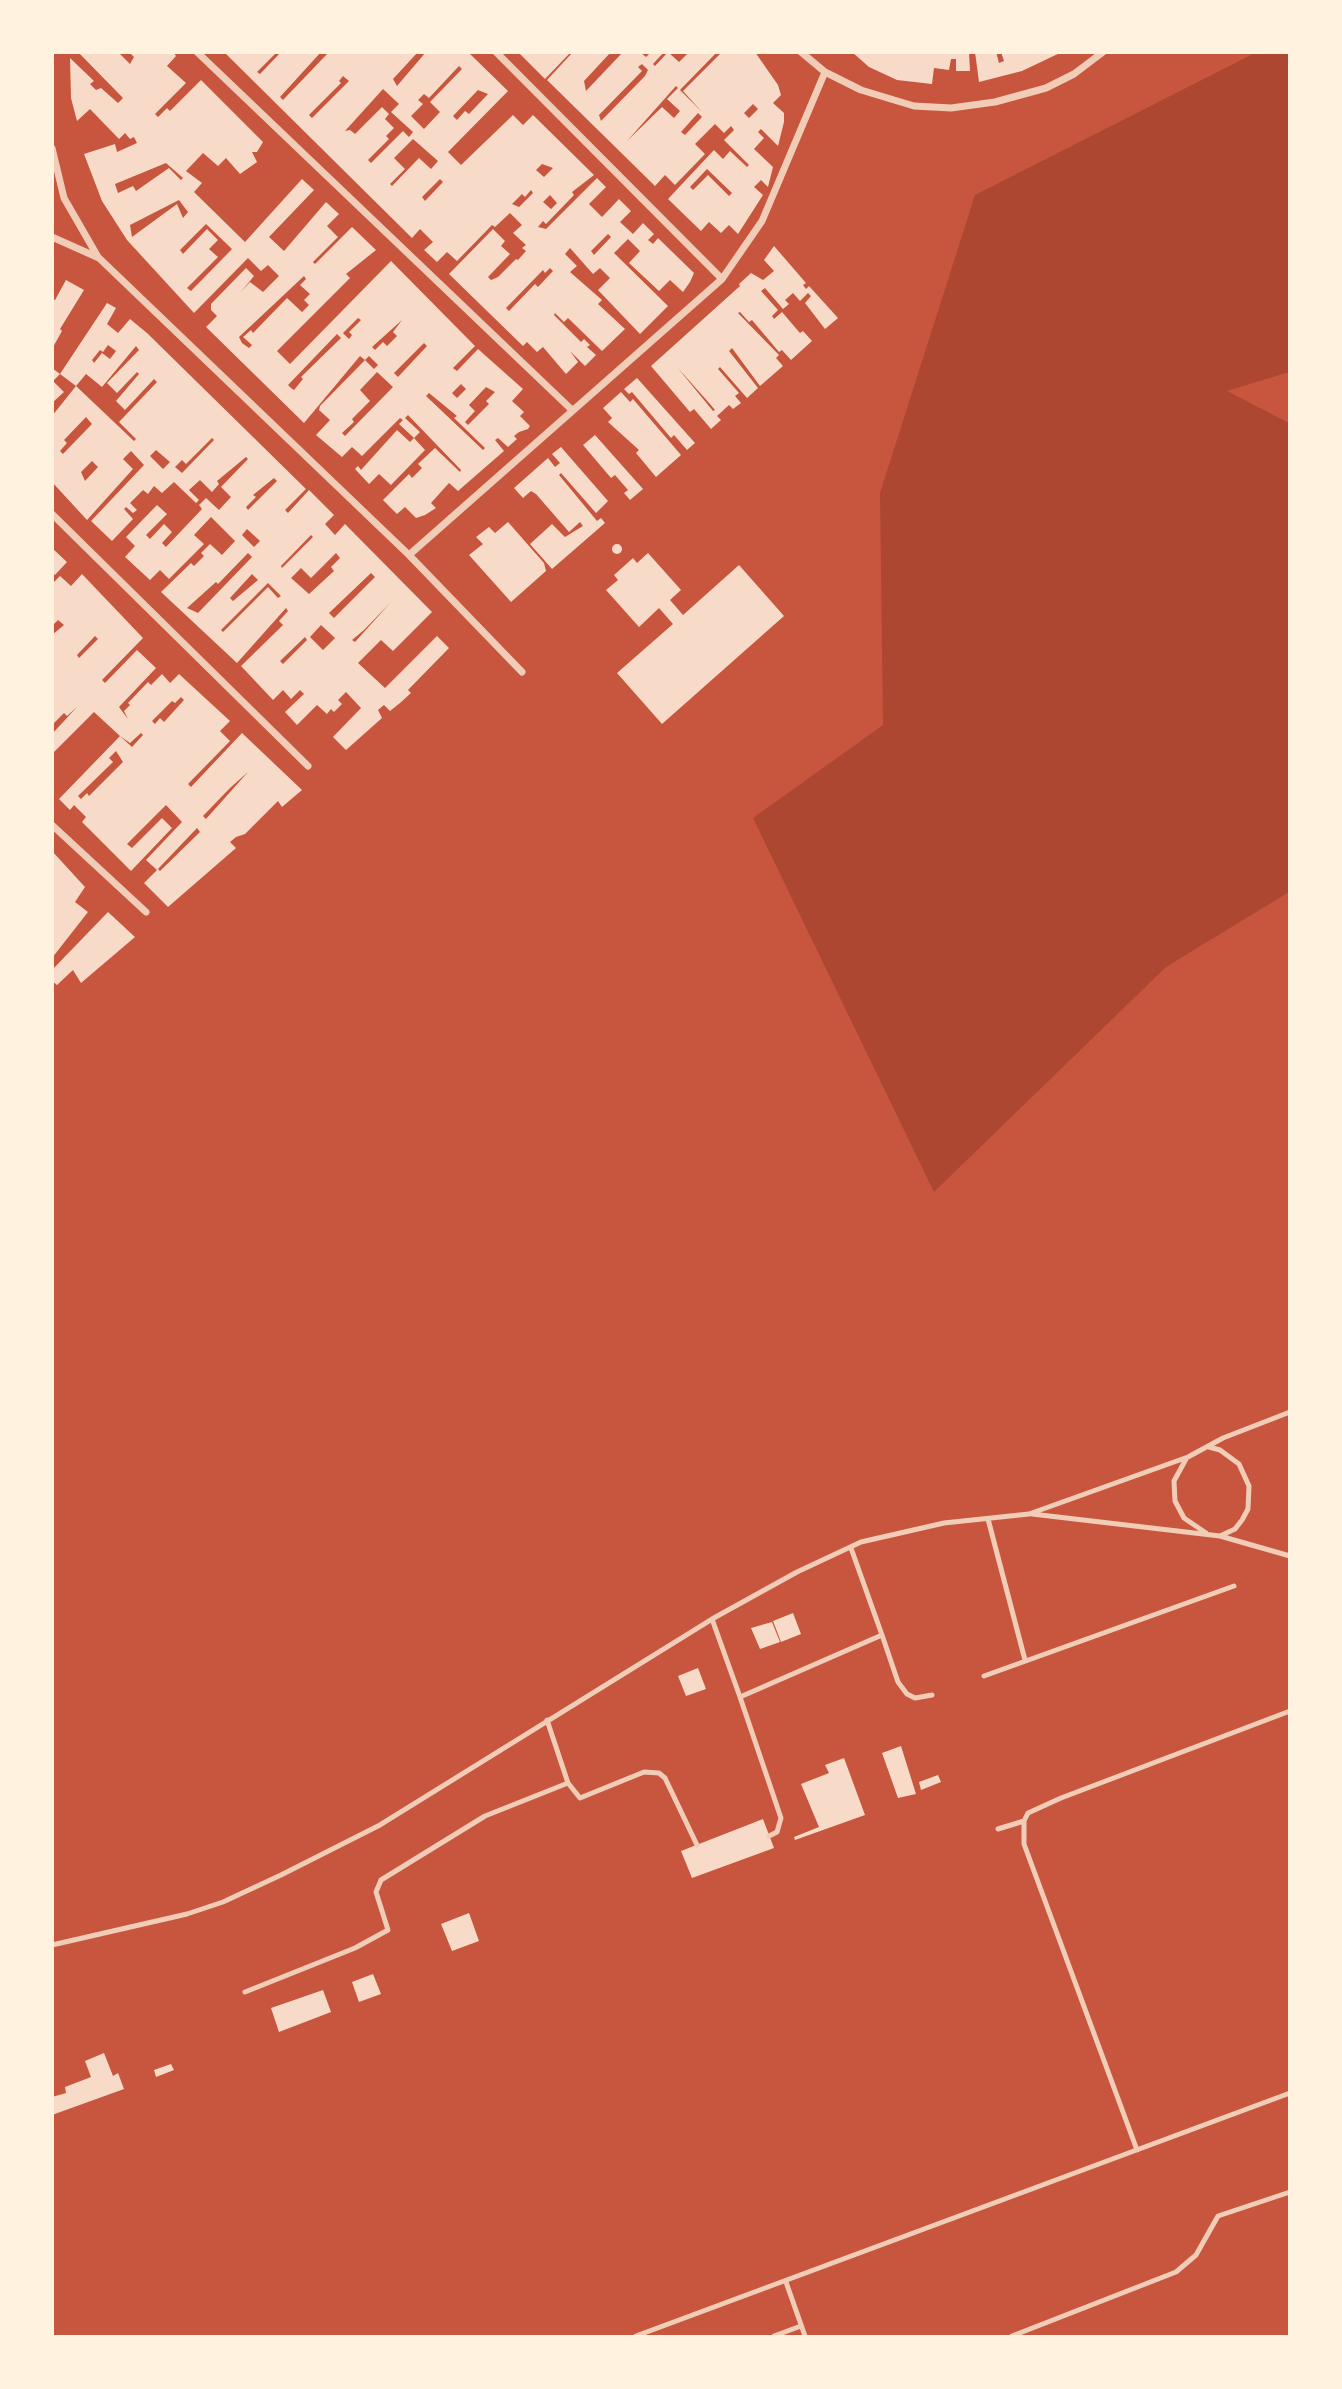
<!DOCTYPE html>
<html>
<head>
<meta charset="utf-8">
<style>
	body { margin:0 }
	#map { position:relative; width:1342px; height:2389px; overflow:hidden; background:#c8553d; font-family:"Open Sans",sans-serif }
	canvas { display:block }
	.frame { position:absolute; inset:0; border:54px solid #fff3e0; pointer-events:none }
</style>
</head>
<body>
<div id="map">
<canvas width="1342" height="2389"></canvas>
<div class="frame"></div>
</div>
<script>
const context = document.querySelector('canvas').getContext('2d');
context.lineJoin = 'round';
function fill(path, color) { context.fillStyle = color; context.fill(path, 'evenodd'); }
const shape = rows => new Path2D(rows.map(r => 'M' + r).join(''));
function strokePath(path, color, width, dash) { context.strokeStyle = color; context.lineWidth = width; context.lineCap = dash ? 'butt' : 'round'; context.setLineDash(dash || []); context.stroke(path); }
const green = shape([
	[1255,53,1289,53,1289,372,1227,391,1289,423,1289,892,1166,967,934,1192,753,818,883,725,880,493,975,195]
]);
const building = shape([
	[78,52,118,52,130,64,134,57,129,52,173,52,176,56,167,66,186,83,155,114,158,117,167,108,170,111,201,80,263,142,257,152,252,152,257,162,240,174,226,158,218,166,203,153,186,171,202,183,194,192,245,242,302,179,314,190,269,237,284,251,326,202,339,214,327,226,338,237,313,262,315,264,352,227,376,250,346,274,350,278,277,351,290,364,391,261,475,346,453,368,457,371,478,349,523,389,512,401,524,412,520,416,530,426,528,429,519,432,514,436,517,439,508,447,498,438,495,440,504,451,458,491,449,483,431,503,436,508,425,515,416,518,405,507,397,514,383,500,409,474,412,478,422,468,418,464,435,448,460,472,461,470,408,415,405,418,420,432,414,438,399,424,403,420,400,418,362,456,352,447,342,457,316,435,330,420,319,410,320,406,365,360,374,369,378,365,369,356,365,360,360,356,304,423,206,327,217,316,211,310,211,304,246,268,254,276,240,293,250,282,263,292,279,276,268,265,261,271,248,258,194,313,127,240,102,201,84,154,115,144,117,152,137,143,134,137,130,139,125,133,119,139,90,109,77,121,71,98,70,58,94,81,90,84,96,90,101,88,118,103,123,98],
	[166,163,183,178,181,180,169,168,136,191,133,186,118,193,115,184],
	[179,200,188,212,183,218,177,204,132,237,130,225],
	[206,224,232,249,191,291,187,288,218,257,209,249,218,240,207,229,183,254,180,250],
	[304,276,306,279,300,285,310,294,304,300,309,305,302,312,287,298,253,333,251,330,243,337,252,345,249,348,242,343,239,337],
	[358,318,361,320,349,332,352,335,349,339,343,333],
	[402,320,393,332,397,336,387,346,383,342,375,350,372,347],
	[337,334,341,338,301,377,303,379,294,390,291,388,288,385],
	[424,343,427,346,398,377,394,373],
	[377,372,393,387,345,436,342,433,354,422,352,419,370,401,360,390],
	[461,384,466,389,457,398,452,393],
	[486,387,495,392,486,401,489,404,468,425,465,422,475,411,469,405],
	[429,393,457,416,454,418,485,448,483,450,426,396],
	[224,52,277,52,257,72,260,74,281,52,321,52,280,97,283,100,329,52,418,52,393,79,397,86,426,52,468,52,508,91,448,152,461,165,513,115,523,125,533,115,594,175,572,192,574,195,546,224,543,221,538,227,546,229,597,178,606,187,589,204,602,217,619,199,631,211,620,222,633,234,643,223,654,234,648,240,653,244,658,238,694,273,690,282,683,292,670,280,659,291,629,263,640,251,628,239,614,253,668,306,640,334,598,290,610,278,600,268,593,274,570,248,565,254,577,266,570,272,602,300,598,304,625,329,602,351,568,318,564,322,555,313,554,315,581,342,584,339,590,345,587,347,596,355,585,366,570,351,578,362,566,374,543,347,537,352,527,342,523,346,449,274,493,229,505,241,501,246,510,254,488,277,491,280,498,277,516,259,518,260,526,251,522,248,526,245,513,233,522,225,510,213,495,227,492,225,457,261,447,252,437,262,424,250,433,242,420,229,412,238],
	[459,66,462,69,430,102,440,112,424,129,411,116,423,104,418,100,424,94,429,98],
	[343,76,349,81,312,118,309,115,341,83,339,81],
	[383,89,399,104,391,112,413,132,409,137,403,131,371,163,368,160,389,139,386,136,394,128,385,119,389,114,382,107,355,134,350,130,345,131],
	[478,90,488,94,469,114,465,111,457,120,453,116],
	[413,139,438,161,431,169,419,158,392,186,390,184,405,169,394,158],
	[542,164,553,168,544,177,536,170],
	[440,179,443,182,425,201,422,197],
	[531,190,533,193,519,207,512,204,522,194,525,197],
	[550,195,557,203,551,209,543,202],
	[608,234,611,237,594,255,591,251],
	[550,268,553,271,538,287,535,284,509,311,506,308,543,270,545,273],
	[518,52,568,52,569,54,545,79],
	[573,52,611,52,584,81,586,91,623,52,641,53,646,57,651,52,664,52,653,64,655,66,668,52,679,62,689,52,717,52,680,90,702,112,683,91,722,52,755,52,778,85,781,95,773,103,784,113,784,122,778,146,761,129,758,132,764,138,754,149,773,167,768,187,761,180,754,187,763,195,738,234,729,225,721,233,709,222,701,231,668,199,714,150,723,159,730,151,747,167,749,165,724,140,734,130,731,126,724,133,715,124,695,144,705,154,675,185,665,175,655,186,547,80],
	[642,64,648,70,645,76,601,121,599,115,642,71,638,67],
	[676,86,678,88,667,99,680,111,674,118,662,107,627,141],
	[753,104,758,109,749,118,744,113],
	[698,113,702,117,685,135,681,132],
	[707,169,732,193,729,196,708,175,693,190,690,187],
	[852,52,969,52,970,71,956,71,956,59,951,59,949,70,934,68,932,84,897,80,869,67],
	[975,52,996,52,999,63,1004,61,1001,52,1062,52,1022,71,979,82],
	[774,246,806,283,803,285,806,289,809,286,838,318,825,329,805,303,811,296,808,293,800,301,793,293,785,300,789,304,783,309,765,288,761,291,778,310,772,316,774,319,782,312,800,333,803,331,812,341,791,360,782,350,779,352,752,320,749,322,740,312,738,313,779,355,776,358,783,366,760,386,732,348,729,351,758,388,747,398,720,367,718,369,739,393,735,396,741,403,733,409,729,405,717,416,721,420,711,429,694,409,690,412,651,366,740,286,739,284,751,273,763,280,774,271,764,260],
	[677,367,710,404,715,410,713,411],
	[66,280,84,290,60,329,62,331,52,349,52,299,55,300],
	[107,303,116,308,107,324,118,333,130,319,147,333,306,489,285,510,288,513,309,490,334,515,325,524,335,535,345,524,432,612,393,651,381,640,358,663,385,688,437,636,449,648,408,690,411,693,400,703,390,711,384,705,378,710,382,718,346,750,333,737,361,708,346,692,338,700,342,704,334,712,331,709,327,714,317,705,297,725,285,712,304,694,300,690,291,699,283,690,273,700,241,666,283,625,279,621,288,611,286,608,237,663,161,592,191,563,194,566,204,556,201,553,210,544,222,555,235,541,211,517,194,535,204,544,169,579,160,570,150,580,125,557,135,546,126,537,157,505,167,514,146,535,150,539,164,524,172,532,162,543,166,547,202,509,199,505,206,498,219,510,231,497,221,487,248,459,246,457,217,481,219,484,212,492,200,480,189,490,199,500,196,503,174,482,162,493,154,486,148,494,143,490,130,503,137,510,133,513,126,507,124,509,133,519,112,541,91,521,144,465,131,451,123,459,133,469,87,520,52,482,52,416,76,386,134,441,136,439,119,422,157,382,154,379,125,410,116,401,139,374,137,372,117,393,107,383,139,350,136,346,102,387,86,374,76,386,60,374],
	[108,345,116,351,110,359,102,353,94,363,92,360,100,350,103,352],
	[86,417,92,424,63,454,60,451,67,443,64,440],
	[212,438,214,440,182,473,175,467,182,460,186,464],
	[156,450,170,462,163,469,150,456],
	[92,461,98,467,85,481,81,472],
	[274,478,277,481,248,510,246,507,256,497,253,495],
	[247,529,260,541,254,547,242,535],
	[311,535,313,537,282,568,281,566],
	[248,553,252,557,198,613,187,608,216,582,218,584],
	[336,553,340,558,331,567,334,571,309,594,291,578,301,568,311,578],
	[371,573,375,577,334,618,329,613],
	[252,574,258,580,233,601,230,598],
	[268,583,281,596,278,598,268,587,223,632,221,630],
	[391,602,355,642,352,640,364,630],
	[321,625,335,638,323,650,310,637],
	[305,637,307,640,283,664,280,661],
	[52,368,60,374,53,381,64,392,52,403],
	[637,378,695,443,687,450,674,435,671,438,632,392,629,394,624,389],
	[621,392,630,402,633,399,681,455,656,477,636,453,639,450,608,422,612,418,603,408],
	[397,430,410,442,414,438,425,450,391,485,379,474,369,484,355,469,358,466,361,470],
	[595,435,643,489,630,500,624,493,628,490,615,475,611,478,583,445],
	[561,447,608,501,596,513,561,473,559,475,597,521,601,518,605,523,552,569,530,544,552,524,565,537,583,526,580,522,569,532,536,494,531,491,523,498,514,488,548,458,555,467,560,463,552,454],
	[508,522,544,563,546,571,511,602,469,555,483,544,476,537,489,527,495,533],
	'612 549a5 5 0 1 1 10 0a5 5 0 1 1-10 0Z',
	[52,548,67,562,55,575,52,572],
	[648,553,681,590,670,600,683,615,739,565,784,616,662,724,617,673,673,624,659,608,639,627,606,590,618,580,614,575,633,558,637,563],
	[82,574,143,638,102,680,105,683,137,650,156,668,119,707,128,719,124,711,130,705,128,703,148,682,151,685,162,674,170,683,179,674,230,721,220,731,230,741,188,784,191,787,242,733,302,790,282,807,278,801,245,834,236,837,230,842,236,848,168,907,144,883,157,870,146,860,182,822,166,805,127,844,132,848,162,818,172,828,131,871,82,822,86,817,74,805,70,810,59,799,120,736,94,712,52,754,52,734,77,707,67,716,64,713,52,725,52,635,64,625,58,620,52,626,52,584,60,576,71,586],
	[95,636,98,639,79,658,77,655],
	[181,697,184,700,164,722,160,718,155,724,152,721,172,701,175,703],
	[141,733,143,735,132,747,120,736,130,743],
	[116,751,123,762,89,796,87,793,81,799,78,796,113,762,109,758],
	[248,772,206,819,203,816,230,788],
	[197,828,200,832,160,871,158,869],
	[52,851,85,887,75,902,88,912,52,958],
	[108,912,135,937,81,983,73,970,57,985,52,981,52,970],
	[793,1613,801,1634,781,1642,773,1621],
	[772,1622,780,1642,760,1649,751,1628],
	[698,1668,706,1689,686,1696,678,1676],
	[901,1746,916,1794,898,1798,882,1753],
	[844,1758,865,1815,795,1840,794,1837,819,1827,801,1784,829,1773,825,1765],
	[938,1775,941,1782,921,1790,919,1782],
	[763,1819,774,1848,692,1878,681,1851],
	[469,1913,479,1941,452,1951,441,1924],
	[373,1974,381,1994,359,2002,352,1982],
	[323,1990,331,2012,279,2032,271,2008],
	[104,2053,113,2076,118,2073,124,2089,52,2115,52,2097,66,2093,65,2087,91,2077,85,2061],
	[171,2064,174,2070,156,2077,154,2070]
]);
const service = shape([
	[1209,1447,1220,1450,1239,1464,1249,1486,1248,1509,1242,1520,1235,1529,1220,1536],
	[1186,1459,1174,1481,1175,1501,1184,1518,1206,1533],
	[1032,1514,1220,1536,1290,1556],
	[988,1519,1025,1660],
	[851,1548,882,1635],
	[712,1619,740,1697,882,1635,898,1682,907,1694,915,1698,932,1695],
	[984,1676,1234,1586],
	[740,1697,781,1818,777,1832,769,1836],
	[568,1783,580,1798,644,1772,659,1773,665,1778,697,1845],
	[998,1829,1024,1821],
	[52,1945,187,1914,223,1902,281,1875,378,1826,712,1619,797,1572,861,1542,944,1523,1029,1514,1188,1457,1223,1438,1290,1412],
	[245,1992,355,1948,388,1930,376,1892,381,1880,485,1816,568,1783,547,1720],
	[1137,2150,1024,1844,1024,1821,1028,1813,1061,1798,1290,1711],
	[786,2282,805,2336],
	[636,2336,1290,2093],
	[774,2336,801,2326],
	[1012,2336,1176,2272,1196,2255,1218,2216,1290,2192]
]);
const minor = shape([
	[197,52,572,410],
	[496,52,722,279],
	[801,52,825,72,861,90,914,106,951,108,995,102,1046,88,1074,74,1103,52],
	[52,148,64,198,98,257],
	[52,237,99,258,409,555,522,672],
	[52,514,308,766],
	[409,555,722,279,762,221,825,72],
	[52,825,146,912]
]);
fill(green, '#ae4732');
fill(building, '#f7dbc8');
strokePath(service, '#f1ccb7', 5);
strokePath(minor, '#f1ccb7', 7);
</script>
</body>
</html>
